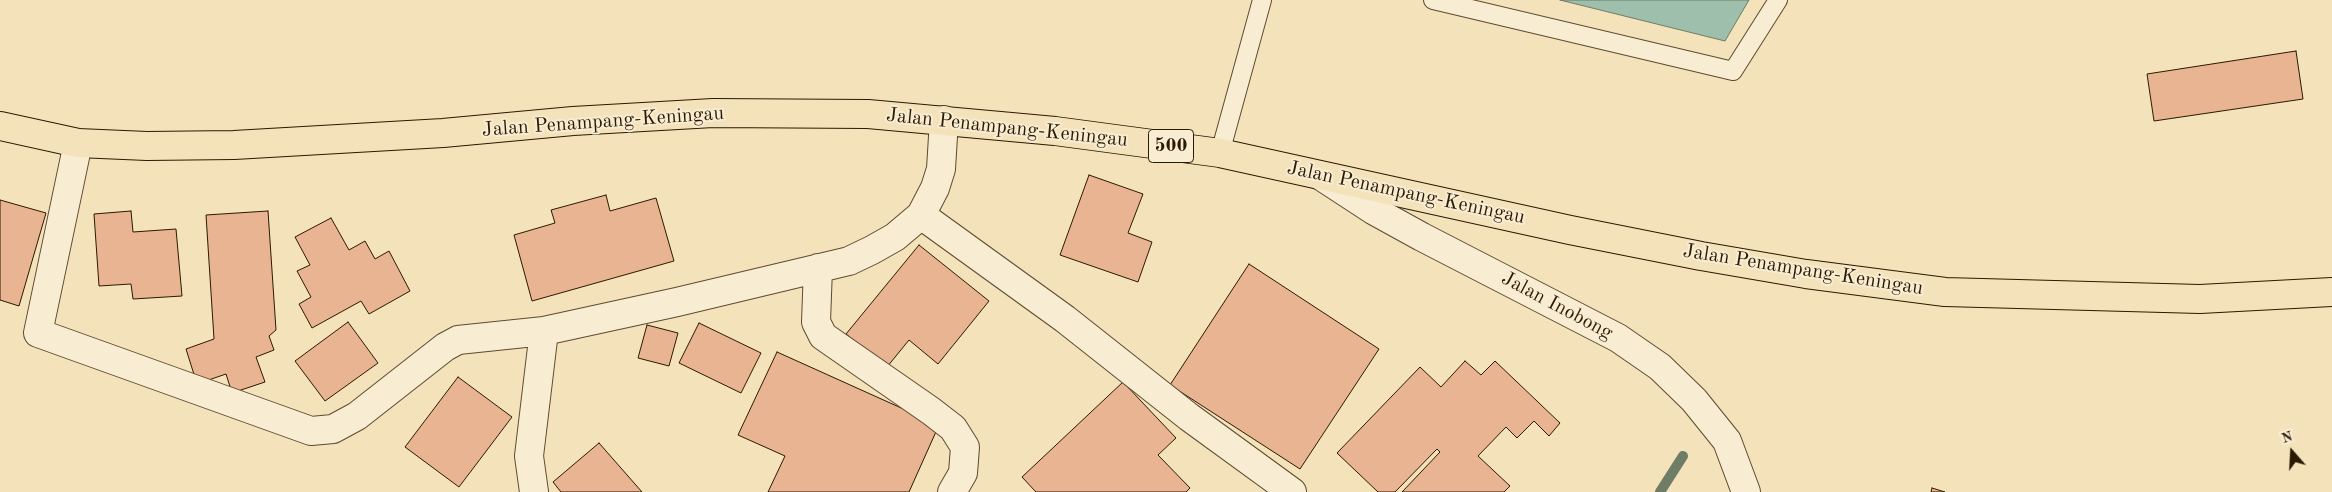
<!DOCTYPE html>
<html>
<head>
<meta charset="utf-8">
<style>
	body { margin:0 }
	#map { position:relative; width:2332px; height:492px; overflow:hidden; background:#f4e2bb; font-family:"Old Standard TT",serif }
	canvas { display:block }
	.north { position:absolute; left:2267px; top:427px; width:50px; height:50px; -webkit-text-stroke:4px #f8ecd3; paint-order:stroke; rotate:341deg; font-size:14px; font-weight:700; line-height:20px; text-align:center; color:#2b1900 }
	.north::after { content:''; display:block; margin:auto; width:18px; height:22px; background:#2b1900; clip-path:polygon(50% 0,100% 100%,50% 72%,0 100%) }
</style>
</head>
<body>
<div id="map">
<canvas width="2332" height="492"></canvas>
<div class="north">N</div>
</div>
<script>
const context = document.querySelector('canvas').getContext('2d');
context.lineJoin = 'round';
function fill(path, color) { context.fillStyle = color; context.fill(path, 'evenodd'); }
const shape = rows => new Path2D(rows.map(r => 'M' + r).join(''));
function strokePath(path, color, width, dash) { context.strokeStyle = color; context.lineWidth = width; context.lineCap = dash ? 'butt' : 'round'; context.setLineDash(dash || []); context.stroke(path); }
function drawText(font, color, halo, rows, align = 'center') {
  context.font = font + ' "Old Standard TT",serif'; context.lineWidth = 4; context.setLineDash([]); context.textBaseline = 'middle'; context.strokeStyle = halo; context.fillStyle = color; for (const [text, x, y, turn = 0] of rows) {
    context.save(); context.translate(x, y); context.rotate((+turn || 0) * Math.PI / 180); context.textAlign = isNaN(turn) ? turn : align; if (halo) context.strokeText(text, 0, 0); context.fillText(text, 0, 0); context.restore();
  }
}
const water = shape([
	[1560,0,1749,0,1725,41,1560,0]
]);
const stream = shape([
	[1660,492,1683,456]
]);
const building = shape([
	[2296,51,2303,99,2154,121,2147,74,2296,51],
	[1089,175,1143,194,1128,233,1152,242,1138,282,1060,255,1089,175],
	[606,195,610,211,656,198,674,261,532,301,514,235,555,223,551,210,606,195],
	[0,200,46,213,19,306,0,300,0,200],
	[131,211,133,232,176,229,182,296,133,299,131,284,99,286,94,214,131,211],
	[268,211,276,330,269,336,274,350,256,357,265,382,232,393,226,374,197,384,186,349,214,339,206,215,268,211],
	[331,218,349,250,365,241,375,259,389,251,410,291,369,314,361,301,312,328,299,304,311,297,297,271,310,265,295,237,331,218],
	[919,245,989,301,938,364,909,340,887,367,846,334,919,245],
	[1249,264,1379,349,1300,469,1170,385,1249,264],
	[348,322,378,363,325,401,295,361,348,322],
	[699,323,761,353,741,393,679,363,699,323],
	[647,325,678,333,669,366,638,358,647,325],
	[777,352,939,425,909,492,768,492,785,456,738,435,777,352],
	[1465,361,1481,375,1495,361,1560,423,1549,436,1534,421,1517,438,1506,427,1478,456,1510,486,1504,492,1402,492,1440,452,1437,449,1395,492,1378,492,1337,453,1420,367,1441,387,1465,361],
	[458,377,512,417,459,487,405,447,458,377],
	[1123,382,1176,438,1158,455,1190,488,1186,492,1036,492,1022,477,1123,382],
	[599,443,642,492,561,492,553,482,599,443],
	[1932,488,1945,492,1931,492,1932,488]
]);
const service = shape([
	[1433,0,1733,71,1778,0],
	[1220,153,1262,0]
]);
const minor = shape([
	[78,143,38,333,311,431,333,429,357,416,445,347,458,340,544,331,677,302,849,261,872,250,895,237,921,215,935,188,941,169,944,120],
	[1321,176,1373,210,1422,237,1618,338,1660,367,1694,400,1727,441,1746,492],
	[921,215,1065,319,1189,417,1292,492],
	[818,268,816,322,823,336,931,411,953,428,965,447,963,473,952,492],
	[534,492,529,456,544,331]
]);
const primary = shape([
	[0,126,78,143,147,146,234,145,443,133,573,121,713,113,868,114,1055,131,1220,153,1570,230,1701,256,1806,274,1945,292,2200,299,2332,292]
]);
const shields = [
	[1171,146,45]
];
const shieldNames = [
	["500",1171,146]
];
const streetNames = [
	["Jalan Penampang-Keningau",603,122,-4],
	["Jalan Penampang-Keningau",1007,128,6],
	["Jalan Penampang-Keningau",1406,193,12],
	["Jalan Penampang-Keningau",1803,270,9],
	["Jalan Inobong",1557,306,28]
];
fill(water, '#9dbfab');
strokePath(water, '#6f7d67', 1);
strokePath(stream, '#6f7d67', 10);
fill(building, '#e8b491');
strokePath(building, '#2b1900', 1);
strokePath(service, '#5d4b2f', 20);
strokePath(minor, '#5d4b2f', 30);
strokePath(primary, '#2b1900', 30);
strokePath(service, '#f8ecd3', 18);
strokePath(minor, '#f8ecd3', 28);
strokePath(primary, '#f4e2bb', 28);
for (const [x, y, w] of shields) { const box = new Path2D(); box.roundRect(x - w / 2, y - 16.5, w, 33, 4); context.fillStyle = '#f8ecd3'; context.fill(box); strokePath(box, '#2b1900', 1); }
drawText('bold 19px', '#2b1900', null, shieldNames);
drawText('20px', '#2b1900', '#f8ecd3', streetNames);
</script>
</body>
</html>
